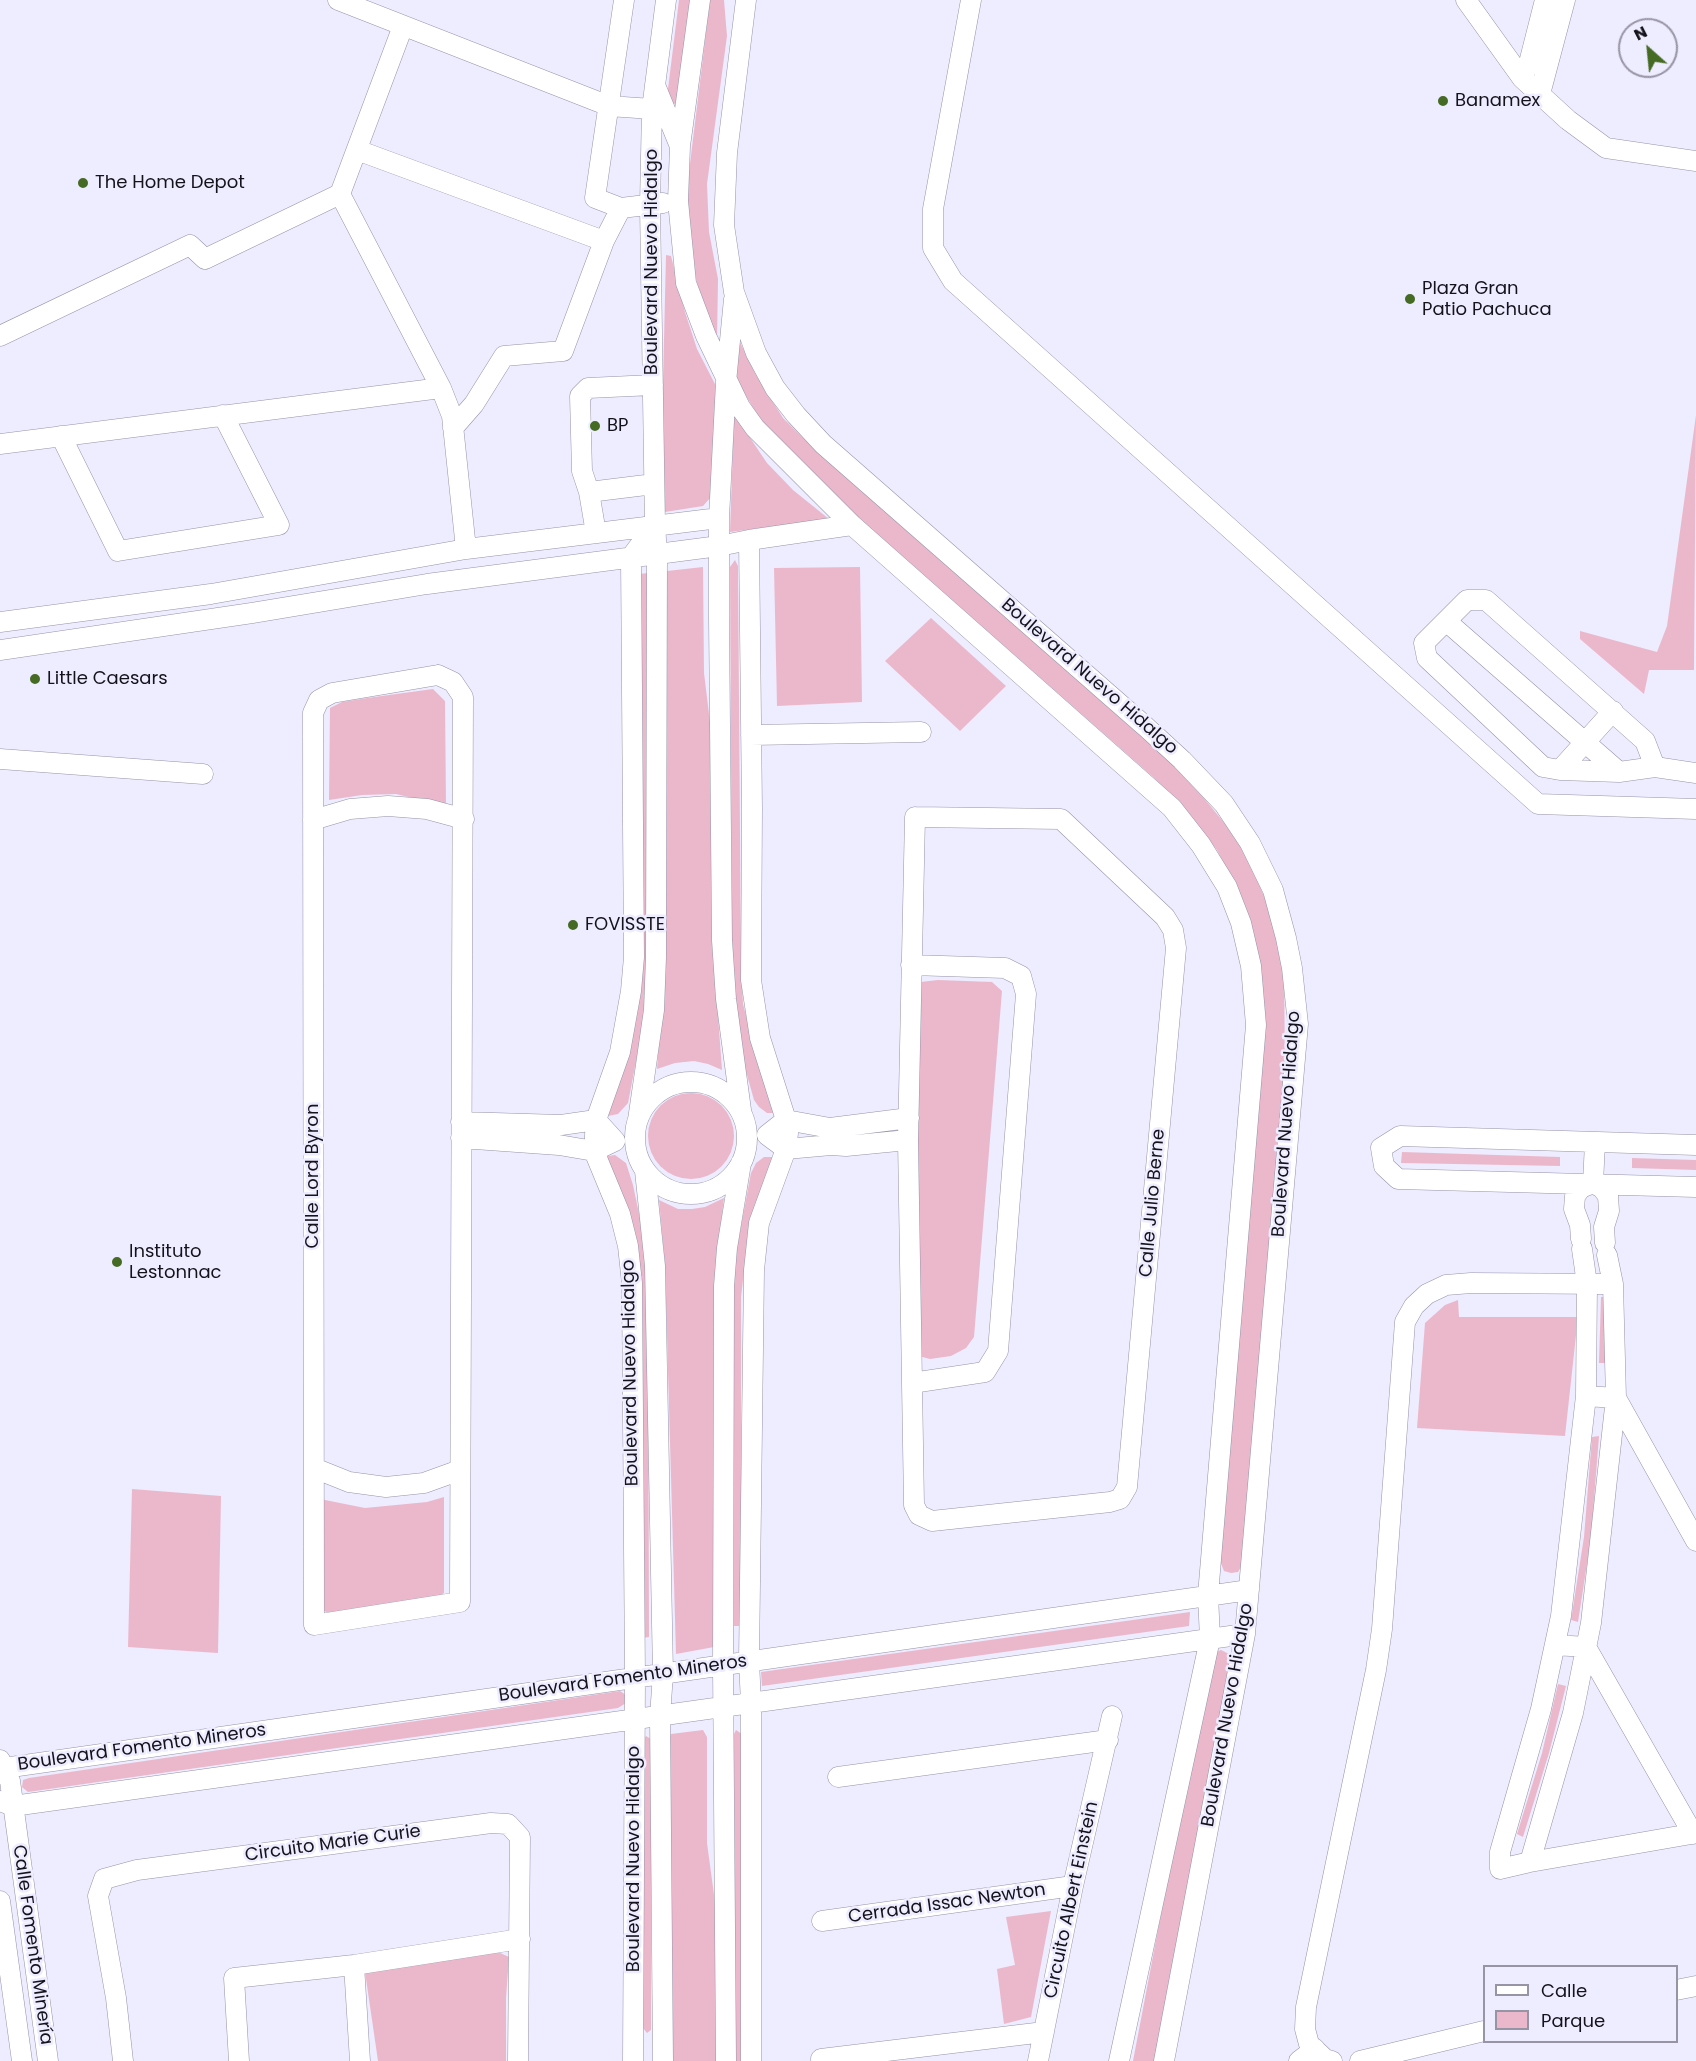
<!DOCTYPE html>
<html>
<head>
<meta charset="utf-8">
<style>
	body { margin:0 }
	#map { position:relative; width:1696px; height:2061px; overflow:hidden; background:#eeecff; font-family:Poppins,sans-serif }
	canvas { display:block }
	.legend { position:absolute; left:1483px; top:1965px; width:195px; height:78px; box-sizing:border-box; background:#eeecff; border:2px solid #9795a4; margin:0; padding:8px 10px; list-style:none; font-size:18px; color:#14131b }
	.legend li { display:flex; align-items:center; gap:12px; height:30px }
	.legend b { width:30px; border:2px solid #9795a4 }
	.north { position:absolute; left:1618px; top:18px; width:60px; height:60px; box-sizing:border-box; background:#eeecff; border:2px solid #9795a4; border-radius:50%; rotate:333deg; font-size:16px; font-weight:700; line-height:24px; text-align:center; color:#14131b }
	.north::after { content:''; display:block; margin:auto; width:21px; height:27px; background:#456a24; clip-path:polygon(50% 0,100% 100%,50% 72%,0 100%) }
</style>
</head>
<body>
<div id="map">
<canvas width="1696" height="2061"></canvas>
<ul class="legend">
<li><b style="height:8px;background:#fff"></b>Calle</li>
<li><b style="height:16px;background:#ebb8cb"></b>Parque</li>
</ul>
<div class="north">N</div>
</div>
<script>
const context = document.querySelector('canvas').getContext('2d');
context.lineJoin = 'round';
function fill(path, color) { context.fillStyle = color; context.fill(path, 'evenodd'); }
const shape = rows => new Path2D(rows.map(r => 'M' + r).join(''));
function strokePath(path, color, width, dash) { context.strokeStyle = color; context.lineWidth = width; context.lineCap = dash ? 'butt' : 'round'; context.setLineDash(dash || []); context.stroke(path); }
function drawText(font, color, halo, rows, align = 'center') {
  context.font = font + ' Poppins,sans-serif'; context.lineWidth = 5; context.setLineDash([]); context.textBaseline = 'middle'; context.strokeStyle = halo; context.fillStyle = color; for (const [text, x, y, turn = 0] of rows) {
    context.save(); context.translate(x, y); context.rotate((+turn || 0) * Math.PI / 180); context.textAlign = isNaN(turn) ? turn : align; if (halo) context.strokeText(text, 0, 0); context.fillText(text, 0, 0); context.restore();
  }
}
const green = shape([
	[679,0,690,0,676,103,671,106,667,97],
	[710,0,724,0,727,36,707,184,709,232,718,279,717,342,700,296,690,252,687,218,688,180],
	[666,255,671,256,685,312,697,349,717,388,711,497,703,506,665,512,660,509],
	[735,332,756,375,783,418,817,452,1168,760,1203,797,1235,836,1254,871,1273,919,1284,966,1285,1071,1243,1564,1238,1572,1231,1573,1224,1571,1220,1561,1261,1072,1234,883,1217,850,1186,811,1153,777,826,489,761,421,736,379],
	[734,414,767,463,793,490,829,519,730,532],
	[1696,415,1694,670,1649,670,1644,694,1580,639,1580,631,1657,652,1667,626],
	[735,560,738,566,741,966,743,1004,756,1053,774,1113,767,1113,759,1107,754,1100,742,1057,732,965,730,567],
	[703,567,704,673,713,747,713,948,722,1070,708,1064,694,1061,675,1063,657,1069,665,956,667,571],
	[860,567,862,702,777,706,774,568],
	[648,573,646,1010,628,1103,618,1114,608,1116,607,1109,624,1061,639,574],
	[931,618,1006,686,960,731,885,661],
	[433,689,445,701,446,806,396,794,362,795,329,800,330,708,342,702,367,698],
	[938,980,992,982,1002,991,974,1337,966,1348,951,1356,930,1359,915,1355,912,983],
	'648 1136a43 43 0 1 1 86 0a43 43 0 1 1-86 0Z',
	[1402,1152,1560,1157,1560,1166,1401,1163],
	[615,1155,626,1163,633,1185,643,1233,648,1281,649,1637,642,1638,640,1283,607,1165,608,1156],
	[764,1157,773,1157,747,1246,741,1297,741,1626,734,1626,733,1299,736,1253,751,1173,756,1163],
	[1632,1158,1696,1160,1696,1170,1632,1168],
	[724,1198,716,1264,714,1647,676,1654,665,1265,659,1200,678,1209,692,1209,705,1207],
	[1601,1297,1608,1297,1606,1363,1599,1363],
	[1458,1300,1459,1317,1578,1317,1565,1436,1417,1428,1425,1323,1445,1305],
	[1599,1436,1591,1538,1578,1622,1571,1620,1584,1537,1592,1437],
	[132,1489,221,1496,218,1653,128,1647],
	[444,1497,444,1593,437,1598,329,1613,324,1611,321,1602,320,1499,365,1508,427,1502],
	[1190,1612,1189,1626,762,1686,761,1672],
	[1221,1650,1229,1654,1232,1660,1154,2061,1133,2061,1210,1657,1215,1652],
	[1558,1684,1566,1686,1549,1753,1523,1837,1517,1834,1542,1753],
	[620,1691,626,1695,626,1703,618,1708,28,1792,22,1787,23,1780,29,1778],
	[703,1730,707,1737,707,1843,717,1917,716,2061,670,2061,669,1739,671,1734],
	[736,1730,742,1734,743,2061,735,2061,734,1734],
	[646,1736,651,1739,651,2030,647,2033,643,2028,643,1741],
	[1051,1911,1031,2017,1004,2024,997,1969,1015,1965,1006,1917],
	[498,1952,509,1957,506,1998,506,2061,378,2061,365,1972]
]);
const minor = shape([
	[338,0,609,106,652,109],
	[624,0,595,198,621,208,663,203],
	[700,0,680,146,678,201,686,283,706,336,740,407,755,428,852,525,1172,808,1201,845,1227,887,1241,923,1251,966,1256,1025,1208,1595,1210,1639,1119,2061],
	[746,0,727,153,724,225,734,292,756,353,775,388,796,415,823,444,1146,727,1182,760,1224,804,1250,843,1273,890,1286,938,1292,968,1298,1024,1245,1634,1164,2061],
	[971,0,933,209,933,248,953,281,1538,804,1696,809],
	[1466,0,1522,78,1568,120,1606,148,1696,161],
	[1522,78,1529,63,1545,0],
	[655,85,679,144],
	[1540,94,1565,0],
	[357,150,604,241],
	[340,194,403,26],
	[734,299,726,382,719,518,719,618,722,940,726,999,741,1110],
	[0,336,190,245,205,259,340,194,441,388,0,444],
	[441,388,452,416,466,549],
	[453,428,474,404,504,356,563,351,604,241,621,208],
	[61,436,118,551,279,525,223,415],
	[589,492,654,484],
	[596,533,589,492,582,471,580,396,588,388,653,385],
	[749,540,752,809,751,980,760,1038,786,1120,788,1133,786,1149,759,1223,754,1270,749,1661,751,1703,751,2061],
	[1446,621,1619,772],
	[0,622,211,594,466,549,719,518],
	[0,650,252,613,427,584,719,546,749,540,852,525],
	[438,675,453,682,463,697,460,1602,314,1625,313,713,319,700,332,693,438,675],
	[751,735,921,732],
	[0,759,203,774],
	[1655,767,1645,741,1486,600,1467,600,1424,643,1427,658,1543,767,1560,770,1619,772,1655,767,1696,773],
	[1560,770,1613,711],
	[915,817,1061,819,1165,917,1173,930,1176,948,1127,1487,1120,1499,1110,1502,932,1521,919,1515,914,1505,908,1140,915,817],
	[313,820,350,809,388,806,427,809,464,819],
	[911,965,1005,968,1021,976,1026,994,998,1351,985,1372,912,1383],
	'635 1138a56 56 0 1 1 112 0a56 56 0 1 1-112 0Z',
	[638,1120,654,1010,656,957,657,554,655,525,650,205,652,109,666,0],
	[461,1138,559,1145,594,1151,615,1141,596,1120,561,1125,461,1122],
	[908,1140,846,1146,831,1145,786,1149,767,1135,786,1120,830,1128,909,1118],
	[1696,1145,1400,1136,1381,1148,1384,1166,1398,1179,1696,1187],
	[645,1171,655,1266,663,1674,660,1716,663,2061],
	[1593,1183,1595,1143],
	[1581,1239,1580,1225,1574,1209,1575,1196,1581,1188,1593,1183,1602,1188,1608,1196,1609,1211,1604,1227,1605,1243],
	[1582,1249,1587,1284,1586,1396,1561,1616,1541,1709,1500,1852,1500,1869,1530,1862,1696,1833],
	[1586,1396,1616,1398,1696,1541],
	[314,1468,349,1482,386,1487,424,1483,460,1470],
	[1555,1645,1586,1647,1693,1834],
	[0,1760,10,1781,48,2061],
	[0,1774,4,1768,1249,1590],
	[838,1777,1108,1740],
	[0,1801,13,1806,1245,1634],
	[1530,1862,1573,1713,1591,1623,1616,1398,1613,1284,1607,1255],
	[0,1901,22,2061],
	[822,1921,1073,1886],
	[354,1965,360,2061],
	[1676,1990,1696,1986],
	[821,2059,1044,2032],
	[123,2061,116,1998,98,1896,104,1879,137,1870,491,1823,508,1824,520,1837,518,2061],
	[239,2061,234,1978,354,1965,520,1939],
	[633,2061,635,1678,632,1283,628,1246,620,1214,594,1151,596,1120,620,1052,631,991,634,957,631,557,655,525],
	[726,2061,723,1665,724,1286,727,1248,741,1163],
	[1038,2061,1073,1886,1112,1716],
	[1299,2061,1315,2049],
	[1332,2061,1325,2059,1309,2044,1305,2029,1306,2007,1376,1670,1382,1629,1405,1322,1414,1306,1427,1294,1446,1285,1471,1283,1613,1284],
	[1360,2061,1484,2031]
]);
const markers = [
	[1443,101,6,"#456a24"],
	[83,183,6,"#456a24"],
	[1410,299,6,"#456a24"],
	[595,426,6,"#456a24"],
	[35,679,6,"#456a24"],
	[573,925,6,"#456a24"],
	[117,1262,6,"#456a24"]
];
const poiNames = [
	["Banamex",1455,101],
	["The Home Depot",95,183],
	["Plaza Gran",1422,289],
	["Patio Pachuca",1422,310],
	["BP",607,426],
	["Little Caesars",47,679],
	["FOVISSTE",585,925],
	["Instituto",129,1252],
	["Lestonnac",129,1273]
];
const streetNames = [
	["Boulevard Nuevo Hidalgo",652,262,-90],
	["Boulevard Nuevo Hidalgo",1089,677,41],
	["Boulevard Nuevo Hidalgo",1287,1124,-86],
	["Calle Lord Byron",313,1176,-90],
	["Calle Julio Berne",1153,1203,-85],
	["Boulevard Nuevo Hidalgo",631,1373,-91],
	["Boulevard Fomento Mineros",623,1679,-8],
	["Boulevard Nuevo Hidalgo",1228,1715,-80],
	["Boulevard Fomento Mineros",142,1748,-8],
	["Circuito Marie Curie",333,1844,-8],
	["Boulevard Nuevo Hidalgo",634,1859,-90],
	["Circuito Albert Einstein",1072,1900,-78],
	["Cerrada Issac Newton",947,1904,-8],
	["Calle Fomento Minería",32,1945,82]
];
fill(green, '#ebb8cb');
strokePath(minor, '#9693a8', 21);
strokePath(minor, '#fff', 20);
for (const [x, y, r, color] of markers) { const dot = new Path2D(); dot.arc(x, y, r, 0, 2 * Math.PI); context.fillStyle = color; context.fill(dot); strokePath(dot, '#eeecff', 2); }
drawText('18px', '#14131b', '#eeecff', poiNames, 'left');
drawText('18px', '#14131b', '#eeecff', streetNames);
</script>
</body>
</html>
